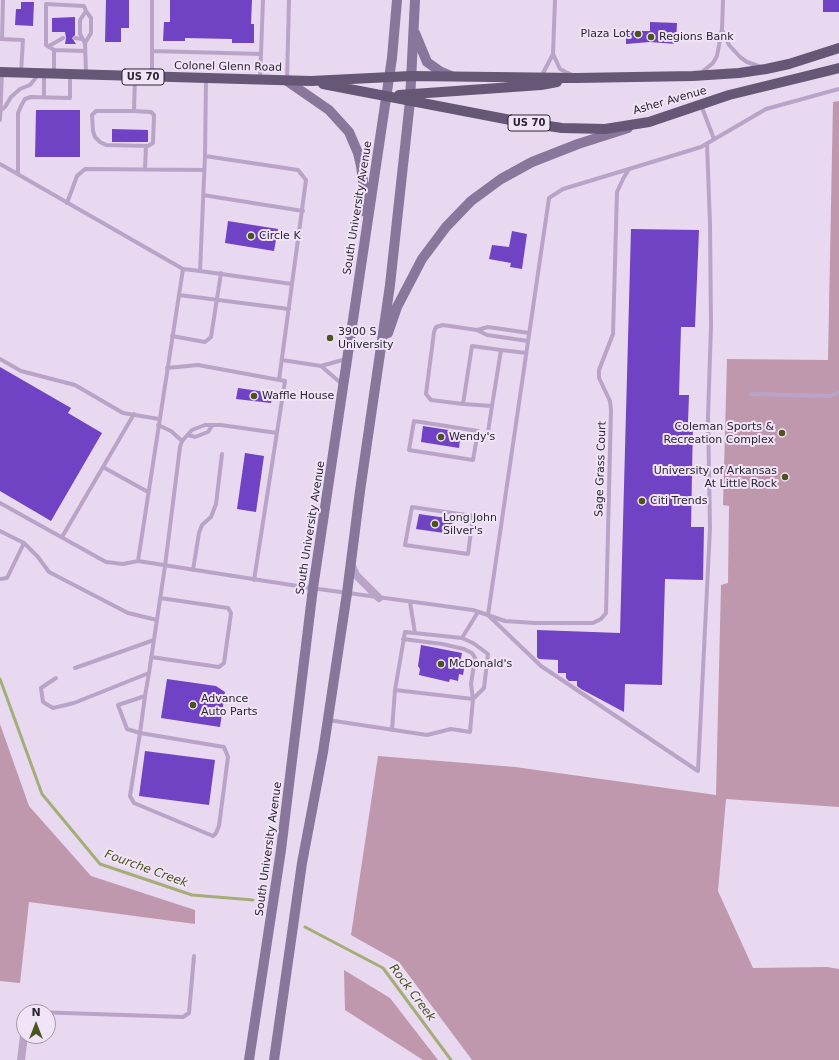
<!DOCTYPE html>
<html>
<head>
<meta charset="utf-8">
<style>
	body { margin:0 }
	#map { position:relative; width:839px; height:1060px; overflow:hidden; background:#e8d8f0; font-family:"DejaVu Sans",sans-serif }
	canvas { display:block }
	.north { position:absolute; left:16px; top:1004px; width:40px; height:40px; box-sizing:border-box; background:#f1e4f8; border:1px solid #a298a9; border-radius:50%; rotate:0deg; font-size:11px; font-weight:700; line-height:16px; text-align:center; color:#2c2633 }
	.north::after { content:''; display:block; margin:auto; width:14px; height:18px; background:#4a541c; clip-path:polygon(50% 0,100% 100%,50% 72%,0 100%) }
</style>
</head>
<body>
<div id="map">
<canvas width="839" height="1060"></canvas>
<div class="north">N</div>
</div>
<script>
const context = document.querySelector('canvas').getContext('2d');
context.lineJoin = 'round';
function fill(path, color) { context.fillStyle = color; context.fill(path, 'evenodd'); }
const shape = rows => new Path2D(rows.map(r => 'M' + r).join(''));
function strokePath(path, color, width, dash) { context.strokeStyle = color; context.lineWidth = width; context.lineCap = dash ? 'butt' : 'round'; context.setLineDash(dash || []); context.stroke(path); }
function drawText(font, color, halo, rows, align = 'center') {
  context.font = font + ' "DejaVu Sans",sans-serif'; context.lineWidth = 4; context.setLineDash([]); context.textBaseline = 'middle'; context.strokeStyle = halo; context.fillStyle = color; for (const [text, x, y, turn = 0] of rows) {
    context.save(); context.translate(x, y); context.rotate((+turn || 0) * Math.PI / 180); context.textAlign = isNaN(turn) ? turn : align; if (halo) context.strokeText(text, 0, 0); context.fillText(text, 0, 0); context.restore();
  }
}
const green = shape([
	[839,101,839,807,726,799,718,891,753,968,827,967,839,969,839,1060,472,1060,399,962,351,935,378,756,515,767,716,795,721,585,728,583,729,506,723,505,727,359,828,360,833,102],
	[0,724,29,806,91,876,195,910,195,924,29,902,20,983,0,981],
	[344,970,390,998,438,1060,423,1060,345,1010]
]);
const stream = shape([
	[0,679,42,794,100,864,192,895,253,900],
	[305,927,383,968,451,1060]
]);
const building = shape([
	[106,0,129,0,129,28,121,28,121,42,105,42],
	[170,0,252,0,251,24,254,24,254,43,232,43,232,39,185,38,185,41,163,41,164,22,170,22],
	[823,0,839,0,839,12,823,12],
	[21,2,34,2,33,26,15,25,16,9,21,9],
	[75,17,75,35,72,38,76,44,65,44,66,38,65,32,52,32,52,18],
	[650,22,677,23,676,44,650,42,626,44,626,31,650,31],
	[36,110,80,110,80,157,35,157],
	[112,129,148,130,148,142,112,142],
	[228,221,278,229,274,251,225,243],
	[631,229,699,230,695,327,681,327,679,395,689,395,688,422,693,422,691,527,704,527,703,580,665,579,662,685,625,684,624,712,581,689,577,686,577,681,569,681,566,678,566,673,558,673,558,660,539,659,537,657,537,630,620,633],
	[512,231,527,234,522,269,510,267,511,263,489,259,492,245,509,247],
	[0,367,71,408,68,413,102,433,51,521,0,491],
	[238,388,273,393,271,403,236,399],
	[423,426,461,432,459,448,421,442],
	[245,453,264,456,256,512,237,509],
	[419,514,453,519,451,534,416,529],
	[421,645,462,653,460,662,465,663,463,675,459,674,458,681,450,679,449,682,419,675,420,669,418,666],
	[167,679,216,686,225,692,220,727,161,718],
	[145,751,215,760,209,805,139,796]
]);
const service = shape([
	[722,30,729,45,740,57,747,62,761,67],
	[75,38,82,39],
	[0,39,23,40,21,73],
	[2,39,3,0],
	[85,43,91,33,91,18,86,11],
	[49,46,63,38],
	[54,50,85,51],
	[152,51,261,54],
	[553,54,560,69,572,75],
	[702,72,713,63,717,56,722,29,723,0],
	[44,74,44,97],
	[54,74,54,50,46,45,46,4,84,6,86,11,80,20,80,34,85,43,86,73],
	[152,76,152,0],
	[541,77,553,54,555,0],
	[260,80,263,0],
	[287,80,289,0],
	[701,105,714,139],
	[0,111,5,107,11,97,20,89,30,85,38,75],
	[134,111,151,112,154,115,153,143,148,146,106,145,100,142,95,137,93,131,92,115,96,111,134,111,135,77],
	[0,120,2,73],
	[205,156,298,170,306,180,279,380],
	[0,164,183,269,138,561,123,564,106,562,0,503],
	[145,169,146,146],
	[629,169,563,189,549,198,488,615,541,666,698,771,710,528,708,416,711,326,710,224,707,144],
	[18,174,18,113,21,106,25,99,31,97,70,98,70,75],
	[203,195,303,211],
	[67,203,77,176,85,169,204,170],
	[183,269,200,271,205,156,206,79],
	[200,271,292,284],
	[179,295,289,309],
	[477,330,488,327,529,333],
	[172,336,205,342,211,337,221,273],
	[501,350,492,406,463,404,472,346,501,350,526,353],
	[0,359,21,371,75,385,123,413,159,419],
	[282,360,321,366],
	[167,368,198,365,285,381,254,580],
	[342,384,321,366,346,359],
	[751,394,830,396,839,392],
	[463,404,431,400,426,394,434,332,436,327,443,325,477,330,487,335,528,341],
	[414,421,478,431,473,460,409,450,414,421],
	[158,425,171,431,182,441],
	[488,432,492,406],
	[188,435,195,437,208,432,212,426],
	[103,467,148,492],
	[412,507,473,516,468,554,405,545,412,507],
	[0,531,24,543,38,557,49,572,128,613,157,620],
	[62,537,134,414],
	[138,561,304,587,473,610,505,621,535,623,593,623,601,619,606,613,611,410,610,401,599,378,599,370,613,334,617,192,623,179,629,169,701,147,766,109,839,89],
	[193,570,199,533,202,525,211,517,216,504,222,454],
	[0,579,7,578,24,543],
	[410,602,415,633],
	[462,638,478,612],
	[151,657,219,667,224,663,231,613,228,608,160,598],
	[75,668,154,640],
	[56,678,41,688,43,702,53,708,74,703,149,673],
	[395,690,473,699],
	[145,696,118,705,127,729,140,733,224,747,228,757,219,826,216,833,213,836,134,803,130,796,140,733,145,696,149,673,165,566,180,447,182,441,192,430,205,425,221,425,277,433],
	[328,720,427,735,451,729,470,732,473,699,471,684,475,658,472,653,464,649,442,644,403,639],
	[392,730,395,690,405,632,462,638,473,643,488,654,484,688,473,699],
	[35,1012,183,1017,189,1013,194,956]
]);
const minor = shape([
	[351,564,356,575,379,598],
	[21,1060,24,1036]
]);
const secondary = shape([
	[415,33,427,62,441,72,451,76],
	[287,81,329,110,349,132,358,153,361,166,365,197,365,212],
	[388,333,397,307,422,259,446,227,471,201,501,179,532,162,578,144,628,128],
	[249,1060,281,850,313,588,392,58,397,0],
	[274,1060,302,863,323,752,347,593,360,491,390,285,410,101,415,0]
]);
const primary = shape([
	[0,72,311,81,411,76,576,78,693,76,739,73,766,69,789,64,839,48],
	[323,84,521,122,562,128,605,129,649,122,729,95,839,68],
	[399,95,541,85,557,82]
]);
const markers = [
	[638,34,4,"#4a541c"],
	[651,37,4,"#4a541c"],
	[251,236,4,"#4a541c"],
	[330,338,4,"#4a541c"],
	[254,396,4,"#4a541c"],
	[782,433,4,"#4a541c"],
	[441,437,4,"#4a541c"],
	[785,477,4,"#4a541c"],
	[642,501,4,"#4a541c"],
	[435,524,4,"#4a541c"],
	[441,664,4,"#4a541c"],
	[193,705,4,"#4a541c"]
];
const shields = [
	[143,77,42],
	[529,123,42]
];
const shieldNames = [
	["US 70",143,77],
	["US 70",529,123]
];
const poiNames = [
	["Plaza Lot",630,34,"right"],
	["Regions Bank",659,37],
	["Circle K",259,236],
	["3900 S",338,332],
	["University",338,345],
	["Waffle House",262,396],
	["Coleman Sports &",774,427,"right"],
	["Recreation Complex",774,440,"right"],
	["Wendy's",449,437],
	["University of Arkansas",777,471,"right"],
	["At Little Rock",777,484,"right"],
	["Citi Trends",650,501],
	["Long John",443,518],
	["Silver's",443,531],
	["McDonald's",449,664],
	["Advance",201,699],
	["Auto Parts",201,712]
];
const streetNames = [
	["Colonel Glenn Road",228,67,1],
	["Asher Avenue",670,101,-16],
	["South University Avenue",358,208,-81],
	["Sage Grass Court",601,469,-88],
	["South University Avenue",311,528,-81],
	["South University Avenue",269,849,-82]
];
const waterNames = [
	["Fourche Creek",146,869,20],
	["Rock Creek",412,993,53]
];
fill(green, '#bf98ae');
strokePath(stream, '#a5ad77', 3);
fill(building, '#7042c4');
strokePath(service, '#b9a4c8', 4);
strokePath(minor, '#b9a4c8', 8);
strokePath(secondary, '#88769b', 10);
strokePath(primary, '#655775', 10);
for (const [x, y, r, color] of markers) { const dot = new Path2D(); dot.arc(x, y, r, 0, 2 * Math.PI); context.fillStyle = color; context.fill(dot); strokePath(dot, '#f1e4f8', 1.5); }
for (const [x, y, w] of shields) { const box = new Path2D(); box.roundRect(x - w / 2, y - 8, w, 16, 3); context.fillStyle = '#f1e4f8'; context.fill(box); strokePath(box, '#2c2633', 1); }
drawText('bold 10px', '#2c2633', null, shieldNames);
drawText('11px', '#2c2633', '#f1e4f8', poiNames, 'left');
drawText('11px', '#2c2633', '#f1e4f8', streetNames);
drawText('italic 12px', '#4a541c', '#f1e4f8', waterNames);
</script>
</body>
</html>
